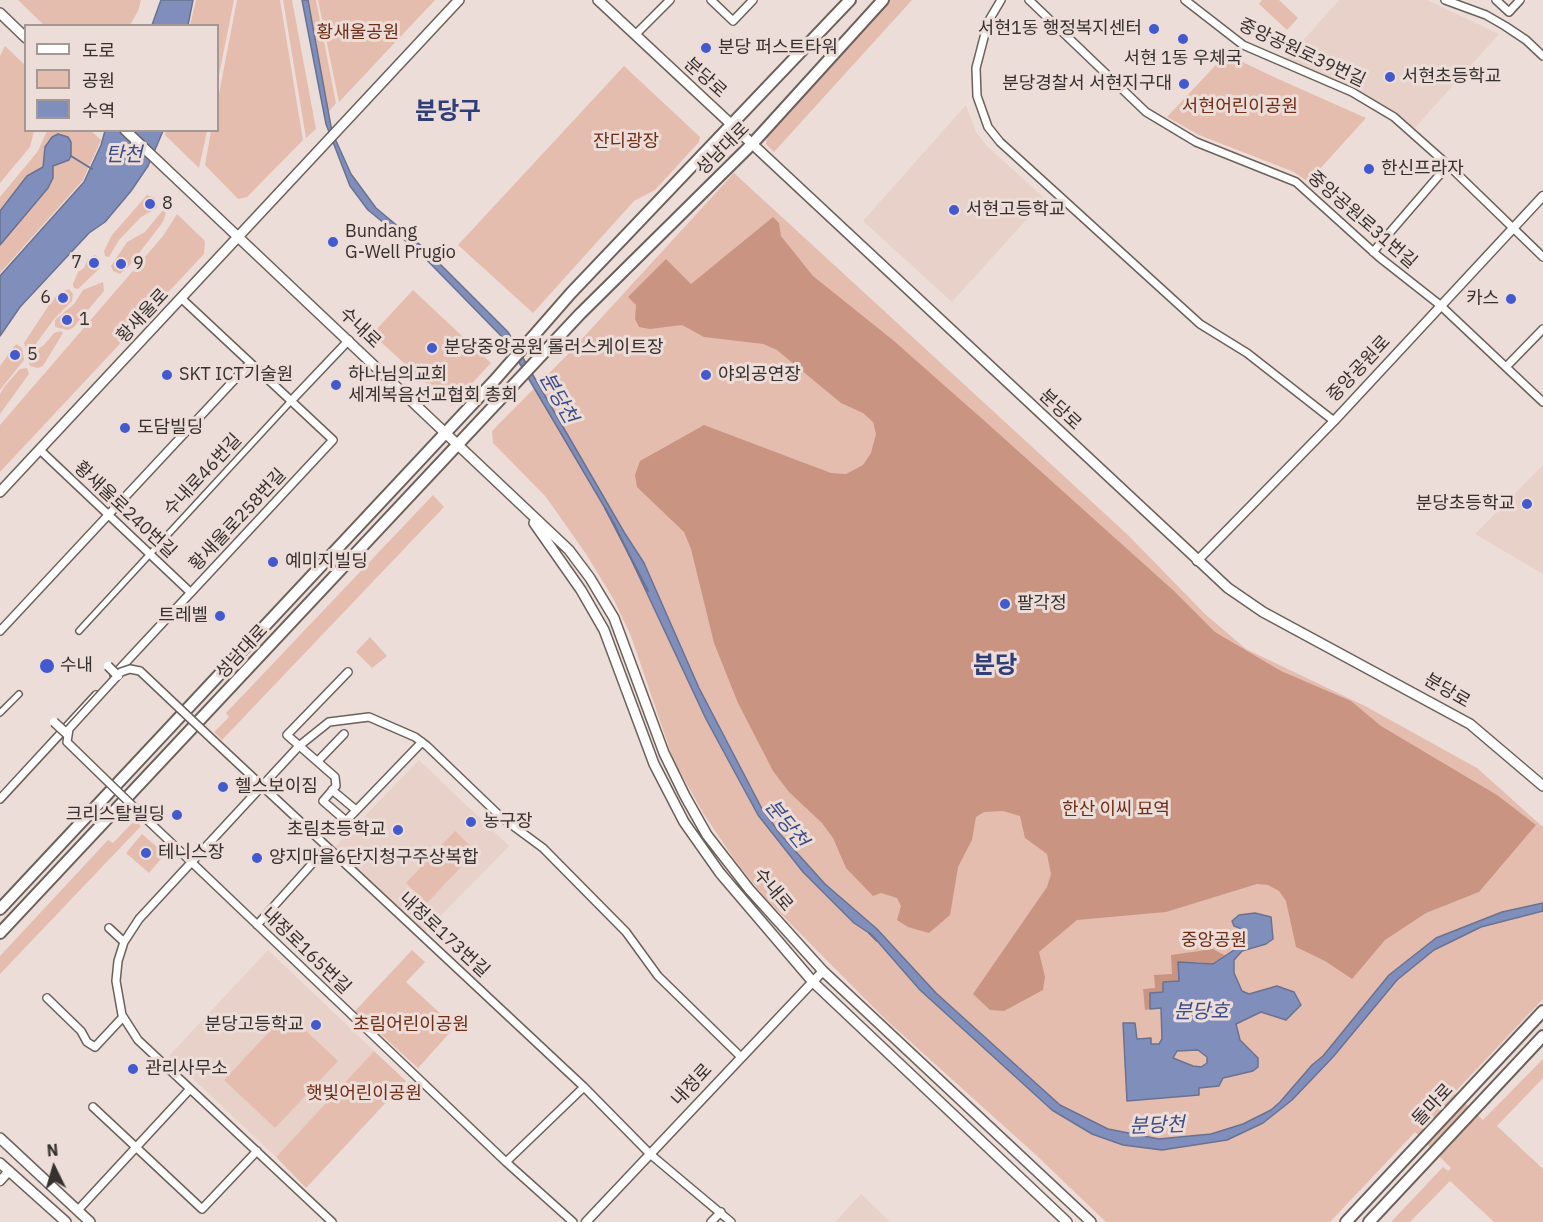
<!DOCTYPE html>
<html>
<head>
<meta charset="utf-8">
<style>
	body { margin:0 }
	#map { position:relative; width:1543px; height:1222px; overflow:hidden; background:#ecddd8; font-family:"IBM Plex Sans","Noto Sans KR",sans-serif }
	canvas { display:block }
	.legend { position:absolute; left:24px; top:24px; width:195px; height:108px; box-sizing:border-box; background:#ecddd8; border:2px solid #a39894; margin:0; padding:8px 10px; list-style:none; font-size:18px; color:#36302e }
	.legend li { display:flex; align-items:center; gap:12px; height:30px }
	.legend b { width:30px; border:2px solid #a39894 }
	.north { position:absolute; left:24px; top:1138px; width:60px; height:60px; -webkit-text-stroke:4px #ecddd8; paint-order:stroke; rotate:355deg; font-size:16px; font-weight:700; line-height:24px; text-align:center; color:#36302e }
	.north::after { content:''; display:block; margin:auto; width:21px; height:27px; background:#36302e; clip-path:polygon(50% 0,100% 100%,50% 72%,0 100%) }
</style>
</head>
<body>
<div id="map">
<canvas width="1543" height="1222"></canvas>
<ul class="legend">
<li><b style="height:8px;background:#fff"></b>도로</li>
<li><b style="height:16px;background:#e5bdaf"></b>공원</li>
<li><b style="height:16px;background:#7f8ebb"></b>수역</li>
</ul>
<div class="north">N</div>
</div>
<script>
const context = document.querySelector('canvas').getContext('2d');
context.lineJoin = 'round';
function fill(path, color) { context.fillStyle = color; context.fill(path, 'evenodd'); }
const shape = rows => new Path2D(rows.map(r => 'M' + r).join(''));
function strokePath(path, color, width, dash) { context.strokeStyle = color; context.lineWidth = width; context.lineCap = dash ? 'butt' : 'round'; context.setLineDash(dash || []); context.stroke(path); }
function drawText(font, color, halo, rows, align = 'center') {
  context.font = font + ' "IBM Plex Sans","Noto Sans KR",sans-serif'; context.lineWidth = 6; context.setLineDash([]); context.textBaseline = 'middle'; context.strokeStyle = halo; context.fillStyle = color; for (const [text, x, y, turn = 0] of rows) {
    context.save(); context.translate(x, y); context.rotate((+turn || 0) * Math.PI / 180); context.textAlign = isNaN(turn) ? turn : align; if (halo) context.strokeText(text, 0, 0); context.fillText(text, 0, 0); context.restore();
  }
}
const built = shape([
	[1339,0,1427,0,1499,34,1413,130,1375,101,1284,62],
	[966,105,976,132,987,146,1045,199,952,302,863,221],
	[1543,465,1543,574,1475,534],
	[419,760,509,846,425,932,335,847],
	[268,950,374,1051,276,1157,169,1056],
	[861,1194,890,1222,835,1222]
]);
const green = shape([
	[18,0,141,0,138,11,130,25,45,26],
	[196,0,234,0,218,80,218,26,190,25],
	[237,0,280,0,303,140,247,197,238,199,205,165,211,131,218,130,218,99],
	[283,0,292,0,316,129,306,138],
	[302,0,316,0,336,103,326,115],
	[318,0,435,0,339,102],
	[888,0,912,0,774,152,766,144,767,134],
	[1262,0,1279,0,1298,18,1287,30,1259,4],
	[5,46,25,65,26,130,34,131,30,147,0,183,0,56],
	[1226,54,1276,78,1366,118,1308,182,1294,172,1199,135,1167,117],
	[624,66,700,137,699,142,655,190,634,201,533,313,458,245],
	[47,131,91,131,101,140,83,180,0,273,0,245,48,188,53,166,71,156,68,137,58,134,52,137,47,142,43,167,27,176,0,211,0,197,38,151],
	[166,131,207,131,199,168,165,135],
	[734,173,1128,535,1205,614,1246,649,1365,706,1477,768,1543,827,1543,999,1454,1093,1483,1120,1543,1059,1543,1078,1497,1126,1543,1169,1543,1222,1494,1222,1450,1181,1410,1222,1391,1222,1443,1167,1448,1171,1451,1168,1415,1132,1330,1222,1106,1222,1036,1155,885,1019,764,897,736,862,703,813,673,759,631,636,614,600,586,554,546,497,493,443,492,431,569,353],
	[147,195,155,198,157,208,141,217,119,240,109,257,105,256,104,251,112,235],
	[163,210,166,213,163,222,129,266,120,274,113,271,111,266,127,242,145,232],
	[177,214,205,241,204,254,0,472,0,425,163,236],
	[95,255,100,259,100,268,78,289,74,288,73,284,78,272,84,268,88,259],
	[103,282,104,291,73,328,68,330,55,327,55,320,74,304,83,290],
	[69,289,73,294,72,301,55,318,32,349,26,349,24,343,49,305,59,293],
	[413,290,491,363,451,406,372,334],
	[61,331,63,333,43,366,38,368,30,366,28,360,33,352,44,345,54,333],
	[16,344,22,348,24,360,0,390,0,366],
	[27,368,29,374,0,414,0,394,4,387,20,369],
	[433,495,444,507,222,740,214,732,229,717,226,713],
	[370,637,387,656,372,668,356,652],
	[135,820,141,826,0,974,0,956,108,840,113,843],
	[455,831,476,851,427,903,406,883],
	[142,834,165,854,149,873,126,853],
	[412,950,425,962,406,982,455,1027,418,1068,355,1011],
	[287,1013,338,1061,275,1128,224,1080],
	[374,1051,406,1081,306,1188,276,1157]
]);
const forest = shape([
	[773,217,779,223,781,236,813,276,894,341,988,424,1174,591,1215,632,1281,671,1351,701,1381,726,1497,795,1536,825,1479,892,1426,913,1385,940,1352,979,1325,961,1296,947,1286,901,1279,891,1268,885,1257,884,1166,912,1077,920,1039,952,1045,977,1043,990,1004,1011,990,1010,973,994,1047,887,1051,874,1047,854,1025,838,1020,816,1003,811,984,812,976,817,972,840,958,867,950,915,929,933,908,927,897,920,901,906,897,898,881,893,873,896,846,868,833,838,822,823,789,792,773,771,738,703,714,643,691,549,684,532,637,487,635,475,640,461,704,425,831,473,846,474,863,465,871,453,876,434,873,422,863,413,841,403,777,350,763,344,704,337,682,325,650,329,639,327,635,319,636,305,628,297,666,259,691,284],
	[1213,949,1226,956,1213,964,1196,962,1179,981,1163,992,1150,993,1150,1009,1145,1010,1143,989,1155,988,1154,975,1172,974,1171,955]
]);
const water = shape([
	[161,0,193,0,188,25,152,25,161,0],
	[302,0,308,0,332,132,351,174,376,208,424,248,508,332,624,532,644,563,699,688,761,807,780,834,825,884,877,929,936,993,1060,1105,1108,1129,1159,1139,1211,1134,1243,1124,1271,1110,1280,1102,1312,1065,1323,1056,1389,975,1436,938,1502,912,1543,903,1543,911,1481,927,1434,950,1397,980,1333,1057,1292,1100,1263,1123,1227,1140,1162,1150,1123,1145,1092,1134,1052,1110,920,990,872,935,854,923,803,872,758,815,706,719,615,525,507,342,418,251,368,210,350,186,326,124,302,0],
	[105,131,163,131,148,166,131,191,105,222,89,233,20,307,0,336,0,276,84,182,101,145,105,131],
	[58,134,68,137,71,142,71,156,69,160,53,166,53,178,48,188,0,245,0,211,27,176,43,167,45,147,52,137,58,134],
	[1255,913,1271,917,1273,939,1266,944,1242,951,1234,960,1234,973,1242,991,1249,994,1277,986,1294,992,1301,1005,1286,1020,1261,1012,1236,1024,1240,1040,1258,1058,1258,1067,1253,1071,1223,1078,1219,1086,1199,1088,1199,1095,1127,1101,1123,1023,1135,1023,1137,1039,1151,1038,1151,1044,1159,1044,1162,1039,1161,1008,1150,1009,1150,993,1163,992,1163,982,1179,981,1178,962,1213,964,1234,950,1244,936,1242,929,1234,926,1232,921,1239,915,1255,913],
	[1198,1050,1207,1057,1207,1063,1201,1067,1193,1066,1173,1058,1177,1051,1198,1050]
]);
const stream = shape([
	[71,156,92,169],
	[605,508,648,591],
	[869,933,877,941]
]);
const pedestrian = shape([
	[79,631,291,401],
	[0,713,19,694]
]);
const minor = shape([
	[711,0,733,21,753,0],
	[1001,0,988,22,976,68,977,96,988,127,1000,142,1200,324,1247,353,1334,421],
	[1029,0,1146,112,1196,142,1296,182,1379,257,1440,305,1543,402],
	[1185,0,1243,45,1352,92,1394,117,1448,165,1543,257],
	[1445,0,1486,15,1505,26,1526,40,1543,56],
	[1496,0,1509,12,1520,0],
	[635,35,670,0],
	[1373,252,1448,165],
	[1506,367,1543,329],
	[291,401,349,340],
	[40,450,190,592],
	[0,631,250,363],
	[348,672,287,735,335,777,336,786,323,801,346,821,422,742],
	[114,675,333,440,182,299],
	[214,741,584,1087,650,1154,731,1222],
	[318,761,344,734],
	[332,790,356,810],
	[0,799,96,695],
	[141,814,506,1162,573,1222],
	[257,925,327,847],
	[109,928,124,942],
	[47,998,81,1031,87,1042,95,1047,123,1017],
	[93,1107,202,1209,257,1151],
	[506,1162,584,1087],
	[78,1210,190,1089],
	[332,1222,138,1040,122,1015,116,981,118,961,124,942,139,919,299,746,329,722,369,717,415,737,427,746,501,817,543,848,626,932,658,976,741,1057],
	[711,1222,721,1212]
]);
const tertiary = shape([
	[1197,561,1334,421,1543,196],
	[0,1181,9,1171],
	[586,1222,823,971]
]);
const secondary = shape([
	[598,0,1228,588,1263,612,1470,724,1543,786],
	[0,13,26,38],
	[125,130,569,550,590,578,614,618,664,753,685,796,707,835,749,889,823,971,1091,1222],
	[0,492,459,0],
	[534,523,581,590,604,630,654,764,684,822,720,873,813,982,1067,1222],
	[0,1138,90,1222],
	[0,1163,66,1222]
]);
const primary = shape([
	[0,909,494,381,571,293,850,0],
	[0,933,580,314,753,143,883,0],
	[1346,1222,1543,1011],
	[1369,1222,1543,1036]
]);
const minorBridge = shape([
	[141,814,67,742,69,729,121,672,130,669,140,671,214,741]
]);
const tertiaryBridge = shape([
	[108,666,118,676],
	[54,722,67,734]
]);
const markers = [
	[1154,29,6,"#435ace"],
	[1183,39,6,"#435ace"],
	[706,48,6,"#435ace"],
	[1390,77,6,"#435ace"],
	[1184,84,6,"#435ace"],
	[1369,169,6,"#435ace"],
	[150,204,6,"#435ace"],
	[954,210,6,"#435ace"],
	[333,242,6,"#435ace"],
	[94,263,6,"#435ace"],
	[121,264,6,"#435ace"],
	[63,298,6,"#435ace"],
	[1511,299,6,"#435ace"],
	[67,320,6,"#435ace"],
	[432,348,6,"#435ace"],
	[15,355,6,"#435ace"],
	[167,375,6,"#435ace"],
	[706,375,6,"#435ace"],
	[336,385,6,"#435ace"],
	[125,428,6,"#435ace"],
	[1527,504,6,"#435ace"],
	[273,562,6,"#435ace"],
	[1005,604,6,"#435ace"],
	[220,616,6,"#435ace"],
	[47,666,8,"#435ace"],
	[223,787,6,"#435ace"],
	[177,815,6,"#435ace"],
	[471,822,6,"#435ace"],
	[398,830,6,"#435ace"],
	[146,853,6,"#435ace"],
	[257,858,6,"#435ace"],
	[316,1025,6,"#435ace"],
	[133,1069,6,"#435ace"]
];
const poiNames = [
	["서현1동 행정복지센터",1142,29,"right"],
	["분당 퍼스트타워",718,48],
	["서현 1동 우체국",1183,59,"center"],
	["서현초등학교",1402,77],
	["분당경찰서 서현지구대",1172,84,"right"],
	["한신프라자",1381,169],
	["8",162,204],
	["서현고등학교",966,210],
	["Bundang",345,232],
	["G-Well Prugio",345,253],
	["7",82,263,"right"],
	["9",133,264],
	["6",51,298,"right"],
	["카스",1499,299,"right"],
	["1",79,320],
	["분당중앙공원 롤러스케이트장",444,348],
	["5",27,355],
	["SKT ICT기술원",179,375],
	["하나님의교회",348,375],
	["세계복음선교협회 총회",348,396],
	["야외공연장",718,375],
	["도담빌딩",137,428],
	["분당초등학교",1515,504,"right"],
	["예미지빌딩",285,562],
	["팔각정",1017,604],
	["트레벨",208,616,"right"],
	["수내",60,666],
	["헬스보이짐",235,787],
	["크리스탈빌딩",165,815,"right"],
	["농구장",483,822],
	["초림초등학교",386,830,"right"],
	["테니스장",158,853],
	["양지마을6단지청구주상복합",269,858],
	["분당고등학교",304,1025,"right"],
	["관리사무소",145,1069]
];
const parkNames = [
	["황새울공원",358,33],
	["서현어린이공원",1240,107],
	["잔디광장",626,142],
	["한산 이씨 묘역",1116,810],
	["중앙공원",1214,941],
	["초림어린이공원",411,1025],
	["햇빛어린이공원",364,1094]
];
const streetNames = [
	["중앙공원로39번길",1302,53,25],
	["분당로",705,78,42],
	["성남대로",723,149,-45],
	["중앙공원로31번길",1362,220,41],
	["황새울로",143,316,-47],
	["수내로",360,328,44],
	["중앙공원로",1359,369,-47],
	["분당로",1060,410,43],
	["수내로46번길",203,475,-47],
	["황새울로240번길",125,510,43],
	["황새울로258번길",238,520,-47],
	["성남대로",242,652,-47],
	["분당로",1447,691,30],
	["수내로",773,890,50],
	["내정로173번길",444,935,43],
	["내정로165번길",306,951,44],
	["내정로",692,1085,-47],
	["돌마로",1433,1105,-47]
];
const waterNames = [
	["탄천",124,155],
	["분당천",558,398,60],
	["분당천",786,824,51],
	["분당호",1201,1012],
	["분당천",1157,1126,-2]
];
const districtNames = [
	["분당구",448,112],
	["분당",995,666]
];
fill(built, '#e8d1c9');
fill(green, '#e5bdaf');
fill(forest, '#ca9482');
fill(water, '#7f8ebb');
strokePath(water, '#697291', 1.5);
strokePath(stream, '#697291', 2);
strokePath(pedestrian, '#6c605b', 8);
strokePath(minor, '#6c605b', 10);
strokePath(tertiary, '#6c605b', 11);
strokePath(secondary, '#6c605b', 12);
strokePath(primary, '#6c605b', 14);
strokePath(pedestrian, '#fff', 5);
strokePath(minor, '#fff', 7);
strokePath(tertiary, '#fff', 8);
strokePath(secondary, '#fff', 9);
strokePath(primary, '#fff', 10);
strokePath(minorBridge, '#6c605b', 10, []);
strokePath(tertiaryBridge, '#6c605b', 11, []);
strokePath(minorBridge, '#fff', 7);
strokePath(tertiaryBridge, '#fff', 8);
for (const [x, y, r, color] of markers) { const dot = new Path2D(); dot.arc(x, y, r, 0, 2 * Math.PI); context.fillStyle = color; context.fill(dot); strokePath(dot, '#ecddd8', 2); }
drawText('18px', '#36302e', '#ecddd8', poiNames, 'left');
drawText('18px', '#6f2d15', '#ecddd8', parkNames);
drawText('18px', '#36302e', '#ecddd8', streetNames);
drawText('italic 20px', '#3c4c88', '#ecddd8', waterNames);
drawText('bold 24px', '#303e78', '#ecddd8', districtNames);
</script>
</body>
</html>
